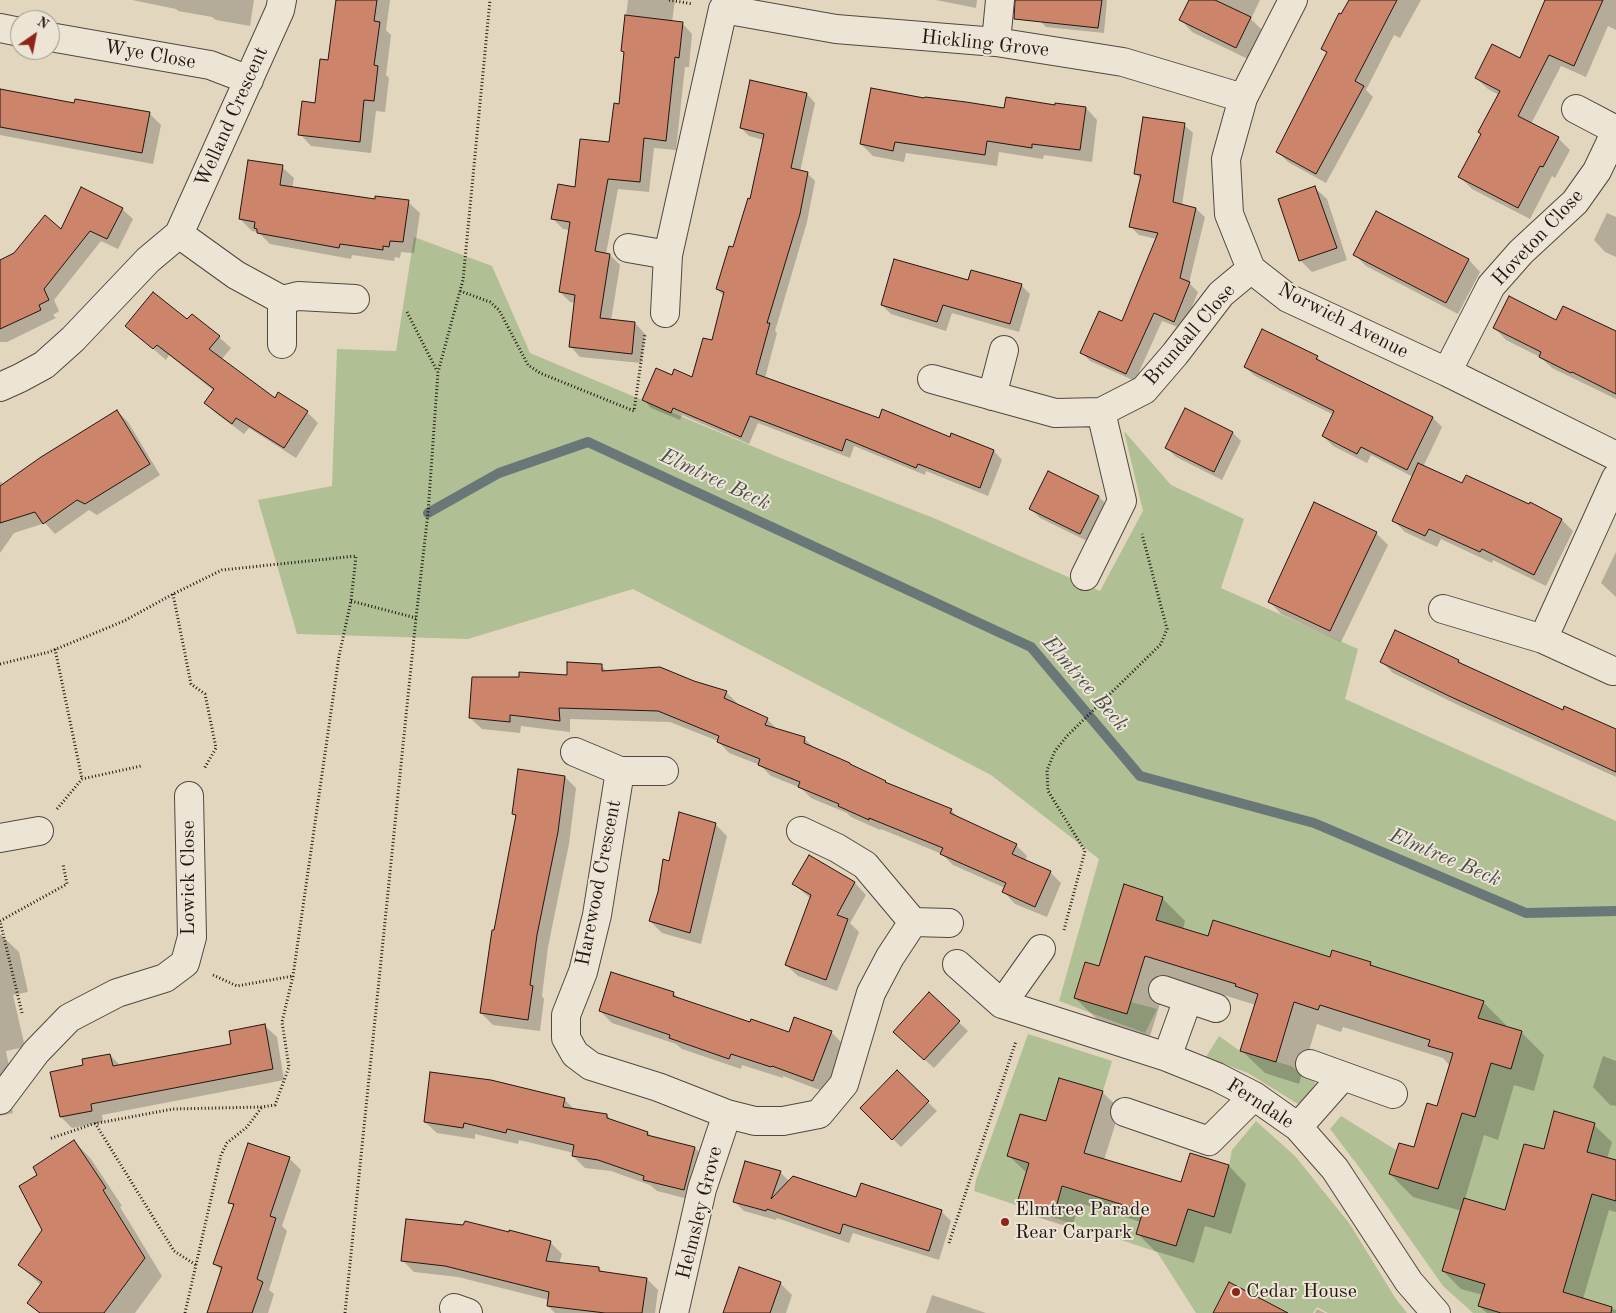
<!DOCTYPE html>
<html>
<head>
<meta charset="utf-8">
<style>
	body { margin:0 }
	#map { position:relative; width:1616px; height:1313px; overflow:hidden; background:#e2d7be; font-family:"Old Standard TT",serif }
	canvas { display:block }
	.north { position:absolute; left:10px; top:10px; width:50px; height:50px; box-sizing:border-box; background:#ece5d5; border:1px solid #9c9387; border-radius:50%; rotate:33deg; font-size:14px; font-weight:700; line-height:20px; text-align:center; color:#231713 }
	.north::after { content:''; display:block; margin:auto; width:18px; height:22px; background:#8f2418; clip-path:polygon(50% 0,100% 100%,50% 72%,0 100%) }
</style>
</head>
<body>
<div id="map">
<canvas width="1616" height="1313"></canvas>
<div class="north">N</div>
</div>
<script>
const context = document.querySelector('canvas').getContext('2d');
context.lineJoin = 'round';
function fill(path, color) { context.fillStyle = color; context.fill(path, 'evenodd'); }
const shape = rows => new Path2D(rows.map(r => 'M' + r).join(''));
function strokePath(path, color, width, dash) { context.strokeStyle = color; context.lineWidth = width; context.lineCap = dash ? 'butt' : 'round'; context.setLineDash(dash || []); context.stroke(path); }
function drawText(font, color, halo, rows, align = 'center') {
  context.font = font + ' "Old Standard TT",serif'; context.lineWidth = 4; context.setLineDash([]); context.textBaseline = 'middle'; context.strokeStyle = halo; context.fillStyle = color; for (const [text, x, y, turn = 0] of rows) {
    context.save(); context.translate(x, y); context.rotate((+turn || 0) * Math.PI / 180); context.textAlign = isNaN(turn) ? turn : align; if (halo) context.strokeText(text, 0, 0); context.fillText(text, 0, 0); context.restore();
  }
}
const green = shape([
	[414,237,492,266,530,353,778,457,936,519,1100,591,1143,511,1124,431,1171,485,1244,519,1221,588,1358,649,1345,699,1616,821,1616,1313,1473,1313,1443,1286,1362,1171,1330,1129,1341,1116,1396,1150,1389,1174,1438,1189,1462,1113,1475,1117,1491,1063,1511,1069,1522,1032,1478,1018,1483,1001,1366,976,1370,962,1332,950,1330,957,1213,920,1208,936,1156,920,1163,897,1124,885,1099,966,1084,962,1074,998,1127,1014,1131,1002,1157,1009,1145,1033,1059,1001,1099,859,991,775,633,589,468,639,297,634,258,500,332,486,337,349,396,351],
	[1028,1034,1112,1061,1103,1091,1059,1078,1046,1121,1020,1114,1007,1155,1029,1163,1018,1200,1054,1211,1062,1187,1143,1211,1136,1234,1176,1246,1188,1209,1214,1217,1229,1165,1232,1150,1256,1121,1295,1156,1349,1223,1396,1299,1407,1313,1328,1313,1317,1307,1313,1313,1275,1313,1267,1302,1229,1282,1213,1313,1196,1313,1157,1252,974,1191,976,1180],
	[1219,1036,1240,1051,1291,1066,1316,1083,1310,1093,1298,1104,1248,1073,1206,1057]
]);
const shadow = shape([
	[132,0,254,0,250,26,216,20,212,17,178,11,176,9],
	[336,0,390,0,386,30,391,35,386,75,389,78,385,112,376,111,371,153,311,146,300,134,316,104,329,61],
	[628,0,675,0,672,22,682,23,692,34,689,67,685,67,676,150,654,148,649,192,618,189,606,254,610,255,620,265,611,321,635,323,645,334,641,363,580,357,570,346,575,303,570,302,560,292,570,230,563,229,553,219,610,143,620,105,625,54,622,51],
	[936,0,977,0,976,8],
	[1043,0,1106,0,1107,1,1104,33,1046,27,1040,21],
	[1190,0,1260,0,1251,19,1262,30,1248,59,1192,32,1181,20],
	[1350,0,1421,0,1400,38,1394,35,1366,90,1373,97,1326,183,1288,162,1278,152,1327,53,1322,48],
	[1551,0,1616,0,1616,30,1608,26,1586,77,1561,66,1531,124,1558,138,1570,150,1555,178,1552,176,1530,219,1472,189,1460,177,1482,134,1499,95,1488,89,1476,78,1521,60],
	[0,89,75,104,149,113,161,125,153,164,0,135],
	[807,94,815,103,800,172,807,173,815,181,807,222,775,331,777,333,765,378,879,420,950,439,952,434,994,451,1002,460,988,496,926,471,925,475,854,446,850,458,758,423,749,444,682,415,680,420,651,408,643,399,672,376,693,378,713,342,724,296,717,289,751,200,764,140,749,136,741,128],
	[925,100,1005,109,1056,106,1086,108,1097,120,1092,162,1044,155,1043,159,999,152,997,166,906,153,904,162,873,156,861,144],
	[1184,125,1193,133,1182,205,1196,209,1205,217,1189,283,1198,292,1183,329,1162,321,1135,381,1090,361,1082,353,1123,323,1157,239,1139,235,1130,226,1141,179,1135,173],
	[282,167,294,178,292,188,376,200,408,202,420,213,414,253,401,252,400,258,395,257,394,261,352,255,351,259,270,244,258,232,252,231,240,219],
	[1315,188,1327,199,1347,260,1312,272,1300,260],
	[122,209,133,219,118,249,101,241,54,300,59,311,53,315,56,318,7,342,0,342,0,261,62,231],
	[1376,213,1469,260,1480,272,1458,314,1366,266,1355,255],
	[1607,213,1616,217,1616,257,1605,252,1594,240],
	[969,282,1021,285,1030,294,1019,332,952,313,946,331,891,314,882,305],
	[187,321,219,337,231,348,221,360,275,400,307,412,318,423,296,458,249,428,244,434,217,414,206,402,214,391,169,355,166,360,127,326],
	[1557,322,1616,333,1616,399,1552,368,1540,357,1506,340,1495,328],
	[1317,357,1324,364,1433,418,1442,427,1423,467,1463,485,1562,520,1573,531,1546,586,1493,560,1492,563,1441,539,1437,547,1405,532,1394,521,1413,477,1371,455,1367,463,1333,446,1323,436,1334,415,1255,376,1245,367],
	[117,411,128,422,160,475,97,515,89,510,55,534,45,523,14,533,0,553,0,481,4,485],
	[1233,433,1241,441,1222,480,1176,457,1167,448],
	[1048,472,1099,497,1108,506,1089,542,1040,518,1031,509],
	[1376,533,1388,545,1341,642,1281,614,1270,602],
	[1616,552,1616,597,1601,583],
	[1396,631,1459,661,1464,666,1563,711,1616,731,1616,777,1462,707,1393,673,1381,661],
	[601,666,608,672,693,682,726,692,737,703,737,705,767,719,779,731,804,738,815,749,885,782,888,785,951,810,960,819,1016,845,1027,856,1025,861,1050,872,1061,883,1047,917,1015,904,1004,892,1005,888,953,865,942,854,881,829,880,830,851,817,847,813,811,798,801,788,771,776,760,765,729,753,718,741,670,722,570,719,570,732,521,726,520,733,482,729,470,718,568,677],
	[565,777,576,788,569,844,548,947,542,996,544,999,540,1031,493,1025,481,1013,517,817,513,814],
	[715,824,727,836,701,944,662,933,650,921,670,862],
	[810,857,855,883,866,895,850,923,859,932,837,991,798,976,786,965,811,899,794,884],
	[1162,898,1185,921,1183,929,1209,937,1330,959,1370,963,1375,968,1483,1002,1506,1025,1505,1027,1522,1033,1544,1055,1534,1091,1514,1085,1498,1140,1484,1135,1465,1199,1506,1212,1544,1151,1594,1125,1612,1142,1607,1159,1616,1162,1616,1212,1609,1210,1583,1299,1616,1310,1616,1313,1487,1313,1479,1306,1483,1295,1461,1289,1443,1271,1462,1211,1413,1197,1390,1174,1414,1149,1438,1107,1450,1066,1443,1058,1343,1027,1341,1032,1317,1024,1299,1084,1265,1073,1242,1051,1256,1005,1168,978,1150,1036,1098,1020,1075,998],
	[0,934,19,952,28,992,13,995,25,1047,6,1051,10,1072,4,1073,13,1113,0,1116],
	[673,993,680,999,751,1023,790,1033,831,1032,843,1044,825,1092,783,1076,783,1078,742,1065,741,1069,682,1049,676,1044,612,1023,600,1011],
	[929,994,968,1031,934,1068,904,1041],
	[265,1026,277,1037,284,1080,102,1115,103,1122,72,1128,61,1117,110,1055,121,1066,233,1045],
	[1603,1056,1616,1061,1616,1106,1610,1105,1593,1087],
	[897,1072,937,1111,901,1147,862,1108],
	[1102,1092,1120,1109,1104,1160,1182,1184,1191,1155,1229,1166,1246,1184,1231,1234,1205,1226,1194,1263,1155,1251,1138,1234,1141,1222,1079,1203,1072,1228,1037,1217,1019,1200,1027,1173,1008,1155,1047,1123],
	[564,1099,575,1110,607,1115,613,1122,648,1133,652,1137,695,1148,706,1160,696,1201,657,1191,650,1185,611,1171,585,1168,573,1156,574,1153,519,1140,518,1144,475,1134,475,1139,437,1133,425,1122],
	[74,1141,91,1159,122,1206,120,1207,162,1276,135,1313,39,1313,29,1303,41,1285,19,1265,43,1230,39,1175],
	[289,1158,301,1170,282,1226,287,1231,269,1290,274,1294,268,1313,208,1313,222,1271,215,1264,234,1207,230,1202],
	[780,1172,790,1182,857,1199,862,1184,942,1212,951,1221,939,1260,853,1233,849,1243,777,1218,776,1220,744,1211,734,1201],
	[550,1242,562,1254,559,1264,599,1268,603,1273,647,1279,658,1290,655,1313,555,1313,548,1306,549,1300,458,1277,414,1272,403,1261],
	[780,1283,792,1295,786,1313,724,1313],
	[932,1295,986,1313,926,1313],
	[1317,1309,1325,1313,1315,1313]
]);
const stream = shape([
	[428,513,499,473,588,442,1031,647,1140,776,1314,823,1526,913,1616,911]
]);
const building = shape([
	[336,0,377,0,374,21,380,22,374,65,378,66,374,101,364,100,360,142,298,135,302,101,315,103,320,59,328,60,336,0],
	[1015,0,1102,0,1098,28,1014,19,1015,0],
	[1189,0,1215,0,1251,17,1236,48,1179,20,1189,0],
	[1349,0,1397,0,1355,81,1364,86,1316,174,1276,152,1327,52,1321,49,1339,13,1341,14,1349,0],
	[1545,0,1603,0,1574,66,1549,55,1518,116,1559,137,1543,167,1540,166,1518,208,1458,177,1481,134,1478,132,1500,91,1475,78,1492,44,1520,58,1545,0],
	[625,15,683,22,679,58,675,57,666,141,644,138,640,182,608,179,595,251,610,254,600,318,635,322,632,354,569,347,575,295,559,292,570,222,551,219,558,184,575,187,580,139,609,142,614,103,619,104,624,52,621,51,625,15],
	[750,80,807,93,791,168,808,172,800,214,767,323,770,323,756,374,879,418,882,409,950,437,951,433,994,450,980,488,918,464,916,468,846,439,842,451,750,416,741,437,673,408,671,413,642,400,656,368,672,375,674,369,692,377,703,338,712,340,724,292,716,289,729,246,733,247,748,198,750,199,764,134,740,128,750,80],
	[871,88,924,98,925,97,966,102,1004,108,1006,97,1055,105,1055,103,1086,107,1080,150,1032,144,1032,148,987,141,985,155,895,142,893,151,860,144,871,88],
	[0,89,74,103,75,99,150,112,142,153,0,127,0,89],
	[1143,117,1185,123,1173,202,1196,208,1180,278,1190,282,1174,322,1154,313,1126,374,1080,353,1099,311,1122,321,1158,233,1129,227,1141,175,1134,174,1143,117],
	[248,160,283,165,280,185,375,199,375,196,409,200,403,242,390,241,389,247,383,246,383,250,340,244,339,248,257,233,257,229,254,228,255,222,239,219,248,160],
	[1315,186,1337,248,1299,261,1278,199,1315,186],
	[81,187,123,208,107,239,90,231,44,289,49,300,39,305,41,310,0,329,0,260,14,253,45,215,61,229,81,187],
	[1376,211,1469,259,1446,303,1353,255,1376,211],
	[894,259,968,280,971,270,1022,284,1010,324,943,305,937,322,881,305,894,259],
	[153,292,187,319,192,314,220,336,209,349,275,398,278,392,308,411,284,448,236,418,232,424,204,403,214,389,157,345,153,349,125,326,153,292],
	[1509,296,1556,320,1563,306,1616,331,1616,394,1572,372,1571,373,1539,357,1541,352,1493,328,1509,296],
	[1262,329,1318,356,1316,359,1433,417,1407,470,1361,447,1357,454,1322,436,1334,411,1244,367,1262,329],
	[1185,408,1233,432,1214,472,1165,448,1185,408],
	[117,410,150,464,85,504,77,500,43,524,35,512,0,523,0,486,41,457,117,410],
	[1418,463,1462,483,1466,475,1529,504,1530,502,1562,519,1534,575,1482,549,1480,552,1429,529,1425,536,1392,521,1418,463],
	[1048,471,1099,496,1080,534,1029,509,1048,471],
	[1314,502,1377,532,1330,631,1268,602,1314,502],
	[1395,630,1459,660,1458,662,1563,710,1564,706,1616,729,1616,772,1449,696,1380,662,1395,630],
	[567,662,602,664,602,671,660,667,694,681,727,691,724,698,768,718,765,725,805,737,804,743,850,763,850,764,886,781,885,782,952,809,950,813,1017,844,1012,854,1051,871,1035,907,1002,892,1006,883,940,854,943,848,869,818,869,820,838,806,839,804,798,787,800,782,758,765,760,759,717,742,719,736,658,711,559,708,560,721,510,715,510,722,469,718,472,677,519,677,519,672,567,675,567,662],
	[518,769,565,776,558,832,537,935,530,985,533,986,528,1020,480,1013,492,930,494,930,516,815,512,814,518,769],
	[679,812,716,823,690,933,649,921,658,892,663,859,669,861,679,812],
	[809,855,855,882,837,915,848,919,826,980,785,965,811,895,792,884,809,855],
	[1124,884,1163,897,1156,920,1208,936,1213,920,1330,957,1332,950,1371,962,1370,965,1484,1001,1478,1018,1522,1031,1511,1069,1491,1063,1475,1117,1462,1113,1438,1189,1389,1174,1399,1143,1414,1147,1427,1103,1437,1106,1453,1053,1428,1046,1430,1040,1320,1005,1318,1010,1294,1002,1276,1062,1240,1051,1258,994,1235,986,1236,984,1145,956,1127,1014,1074,998,1085,962,1099,966,1124,884],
	[611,972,674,992,673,996,750,1022,751,1019,789,1032,794,1017,832,1031,813,1081,772,1066,771,1067,731,1054,729,1059,669,1038,670,1035,599,1011,611,972],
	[929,992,960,1021,924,1060,893,1032,929,992],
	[265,1024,273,1069,91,1104,92,1111,60,1117,50,1072,83,1065,82,1059,110,1054,113,1066,231,1044,229,1031,265,1024],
	[897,1070,929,1101,892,1140,860,1108,897,1070],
	[430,1072,491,1080,565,1098,563,1107,607,1114,607,1118,648,1132,647,1135,695,1147,684,1190,643,1180,644,1176,598,1160,572,1156,574,1145,507,1129,506,1133,464,1123,463,1128,424,1122,430,1072],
	[1059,1078,1103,1091,1084,1153,1181,1182,1190,1153,1229,1165,1214,1217,1188,1209,1176,1246,1136,1234,1143,1211,1062,1186,1055,1211,1018,1200,1029,1163,1007,1156,1020,1114,1046,1121,1059,1078],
	[1554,1111,1595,1123,1587,1152,1616,1160,1616,1201,1592,1194,1563,1292,1612,1307,1611,1313,1501,1313,1478,1306,1485,1284,1442,1271,1464,1198,1505,1210,1524,1144,1544,1149,1554,1111],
	[74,1140,106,1188,103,1190,145,1258,104,1313,40,1313,27,1303,42,1282,18,1265,42,1230,19,1186,37,1175,33,1167,74,1140],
	[248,1143,290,1157,270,1216,276,1218,257,1279,263,1282,252,1313,207,1313,222,1267,213,1264,234,1204,228,1203,248,1143],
	[745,1161,781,1171,771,1199,793,1176,856,1197,861,1183,942,1210,929,1251,843,1224,840,1234,767,1209,766,1211,733,1202,745,1161],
	[406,1219,463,1225,465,1221,509,1232,509,1230,551,1241,546,1261,599,1267,599,1271,647,1278,642,1313,605,1313,547,1306,549,1292,445,1266,401,1261,406,1219],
	[739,1267,781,1282,770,1313,723,1313,739,1267],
	[1229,1282,1288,1313,1213,1313,1229,1282]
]);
const path = shape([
	[669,0,693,4],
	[460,291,490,302,499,310,528,365,540,373,634,411,645,334],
	[407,312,437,371],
	[173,594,191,684,205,694,216,748,204,769],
	[351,601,416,618],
	[55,649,82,779],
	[0,664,49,652,124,621,173,594,222,570,356,556,351,601,339,656,293,976,282,1022,289,1067,275,1105,262,1107,173,1109,93,1124,49,1139],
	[57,809,82,779,141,766],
	[1064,930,1085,851,1048,791,1047,770,1055,751,1067,736,1161,644,1167,629,1142,534],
	[213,975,237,986,293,976],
	[22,1013,0,921,67,884,63,864],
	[95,1123,174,1251,196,1265],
	[949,1243,1016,1041],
	[185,1313,221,1155,227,1143,247,1127,262,1107],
	[345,1313,416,618,428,513,438,372,463,280,490,0]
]);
const minor = shape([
	[1293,0,1243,98,1226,159,1229,214,1251,269,1288,298,1447,372,1616,456],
	[0,28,20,32],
	[50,37,210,65,249,80],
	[996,42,1000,0],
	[1576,109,1616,130],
	[179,234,236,275,282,300,298,296,355,299],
	[628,248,668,255],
	[282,300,282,344],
	[665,313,668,255,723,9,836,29,996,42,1123,62,1243,98],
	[1447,372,1491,286,1521,252,1575,202,1597,171,1616,131],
	[932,379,1055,413,1101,412,1144,390,1175,354,1221,294,1251,269],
	[0,387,20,378,44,365,73,339,148,260,179,234,280,10,282,0],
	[992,396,1004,350],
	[1085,576,1122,501,1101,412],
	[1443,609,1543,639,1613,671],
	[1543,639,1616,478],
	[575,752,620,771],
	[664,771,620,771,597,915,583,972,566,1015,566,1038,575,1054,591,1066,658,1087,727,1114,755,1121,783,1121,819,1114,844,1084,871,993,890,957,913,922],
	[801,831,837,848,865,865,913,922,949,923],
	[0,838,39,831],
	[957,964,1002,1004,1167,1057,1217,1077,1254,1096,1298,1127,1335,1169,1409,1282,1436,1313],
	[1163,990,1216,1008],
	[1002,1004,1041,949],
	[1167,1057,1188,999],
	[1310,1064,1393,1094],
	[0,1100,36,1052,69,1018,117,993,165,978,185,963,192,937,189,796],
	[1125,1112,1209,1141,1254,1096],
	[1298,1127,1343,1076],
	[454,1308,468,1313],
	[674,1313,702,1189,727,1114]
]);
const markers = [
	[1005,1222,5,"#8f2418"],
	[1236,1292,5,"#8f2418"]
];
const streetNames = [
	["Hickling Grove",985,44,6],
	["Wye Close",150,55,10],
	["Welland Crescent",232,117,-66],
	["Hoveton Close",1538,238,-47],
	["Norwich Avenue",1343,321,27],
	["Brundall Close",1190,335,-49],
	["Lowick Close",189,878,-90],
	["Harewood Crescent",599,883,-79],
	["Ferndale",1260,1104,33],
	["Helmsley Grove",700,1213,-76]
];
const poiNames = [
	["Elmtree Parade",1015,1210],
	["Rear Carpark",1015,1233],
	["Cedar House",1246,1292]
];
const waterNames = [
	["Elmtree Beck",715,480,25],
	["Elmtree Beck",1085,684,49],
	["Elmtree Beck",1445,858,23]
];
fill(green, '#b0bf94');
fill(shadow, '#0003');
strokePath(stream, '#6a7778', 10);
fill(building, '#cc846a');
strokePath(building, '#231713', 1);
strokePath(minor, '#53473e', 30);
strokePath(path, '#231713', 3, [1, 2.5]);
strokePath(minor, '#ece5d5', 28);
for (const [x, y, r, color] of markers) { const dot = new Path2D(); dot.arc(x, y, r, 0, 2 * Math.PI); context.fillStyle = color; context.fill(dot); strokePath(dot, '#ece5d5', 2); }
drawText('20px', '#231713', '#ece5d5', streetNames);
drawText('20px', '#231713', '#ece5d5', poiNames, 'left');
drawText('italic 21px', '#4c4f4e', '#ece5d5', waterNames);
</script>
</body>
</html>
